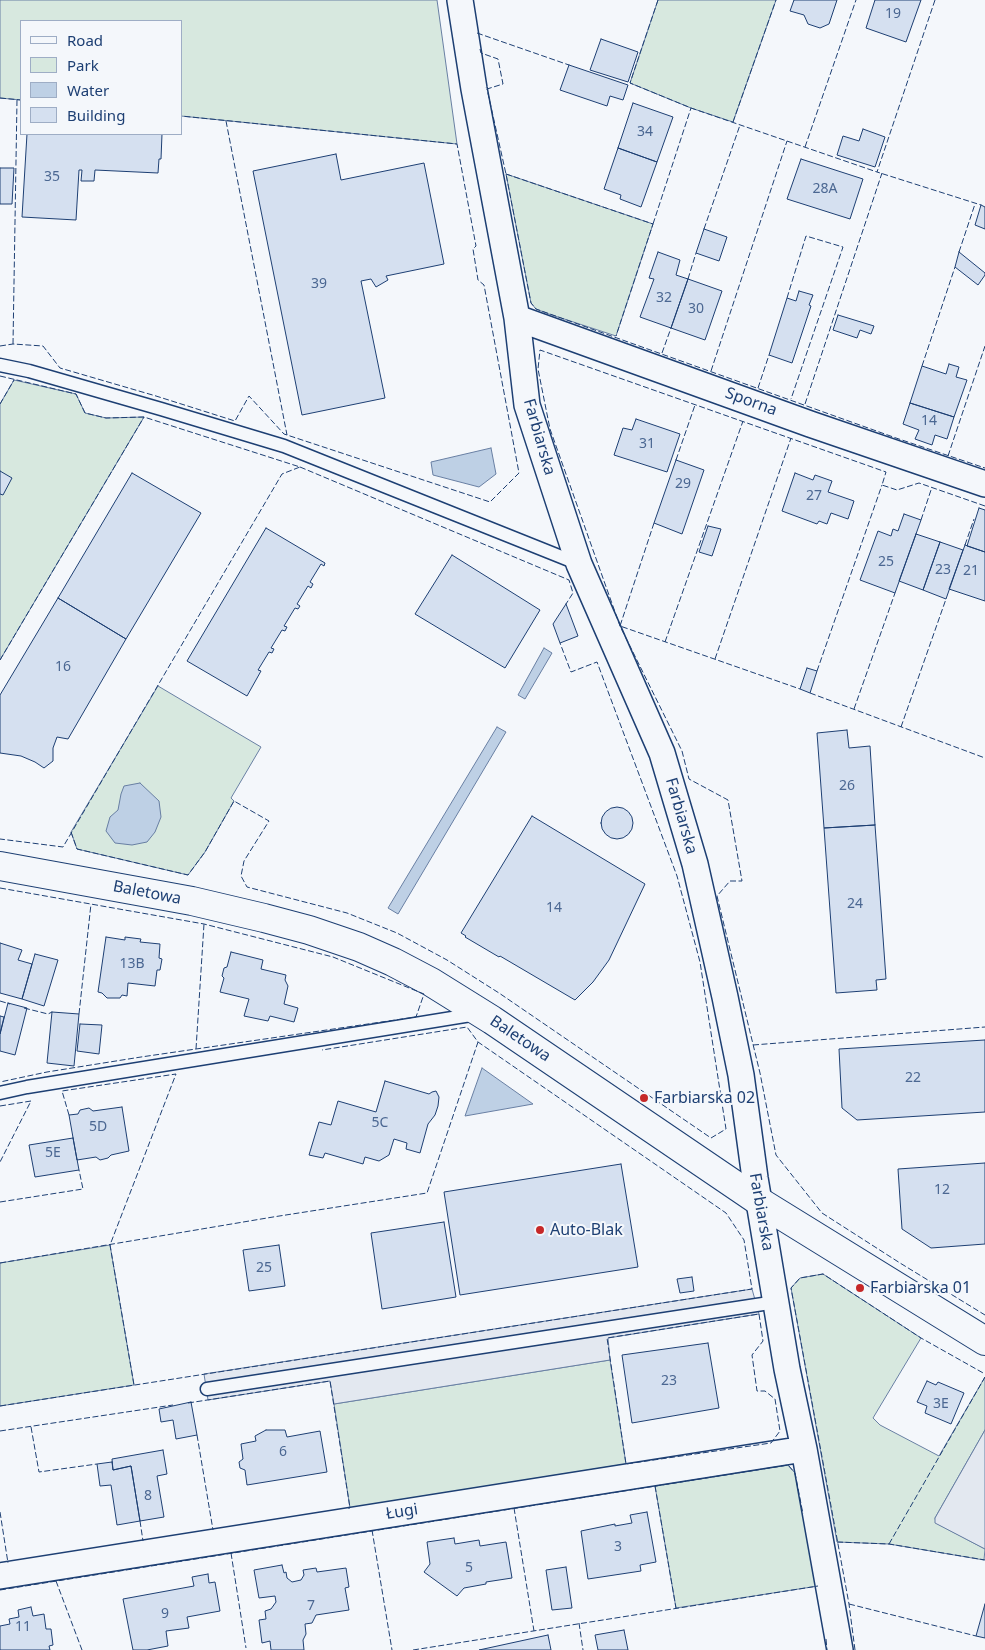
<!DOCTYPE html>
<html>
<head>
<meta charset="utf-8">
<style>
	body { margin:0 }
	#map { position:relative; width:985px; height:1650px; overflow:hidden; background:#f4f7fb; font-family:"Noto Sans",sans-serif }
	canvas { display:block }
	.legend { position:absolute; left:20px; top:20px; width:162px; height:115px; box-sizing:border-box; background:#f4f7fb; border:1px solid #9eadc5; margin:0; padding:6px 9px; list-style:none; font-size:15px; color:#1d3f73 }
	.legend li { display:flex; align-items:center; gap:10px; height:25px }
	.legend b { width:25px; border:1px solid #9eadc5 }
</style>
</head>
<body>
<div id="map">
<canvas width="985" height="1650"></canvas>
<ul class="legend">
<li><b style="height:6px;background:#f4f7fb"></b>Road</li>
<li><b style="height:14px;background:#d7e8df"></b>Park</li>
<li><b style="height:14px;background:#bed0e5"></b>Water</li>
<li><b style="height:14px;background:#d5e0f0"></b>Building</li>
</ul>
</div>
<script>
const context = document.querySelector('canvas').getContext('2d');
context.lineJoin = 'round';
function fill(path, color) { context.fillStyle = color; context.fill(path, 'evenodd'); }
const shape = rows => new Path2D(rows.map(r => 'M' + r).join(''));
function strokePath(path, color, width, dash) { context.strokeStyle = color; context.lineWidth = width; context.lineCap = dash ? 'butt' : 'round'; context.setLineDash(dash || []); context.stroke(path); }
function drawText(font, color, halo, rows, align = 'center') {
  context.font = font + ' "Noto Sans",sans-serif'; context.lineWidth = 4; context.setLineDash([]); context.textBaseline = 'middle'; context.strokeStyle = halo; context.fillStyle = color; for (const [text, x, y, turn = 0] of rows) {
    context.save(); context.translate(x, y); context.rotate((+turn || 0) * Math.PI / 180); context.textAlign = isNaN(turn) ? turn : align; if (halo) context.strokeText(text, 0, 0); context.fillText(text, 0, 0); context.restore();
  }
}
const green = shape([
	[0,0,437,0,457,144,181,116,181,21,21,21,21,100,0,98,0,0],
	[658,0,776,0,733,122,691,108,630,83,658,0],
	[506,174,653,224,616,336,549,314,536,309,531,303,506,174],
	[14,380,76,394,85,413,106,418,144,417,0,660,0,404,14,380],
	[158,686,261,747,231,798,234,801,205,852,188,875,77,849,71,832,158,686],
	[110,1245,134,1385,0,1406,0,1263,110,1245],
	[823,1274,921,1338,873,1418,880,1425,939,1456,985,1377,985,1430,935,1518,936,1523,985,1549,984,1560,889,1544,837,1542,791,1288,800,1278,823,1274],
	[610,1360,626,1464,350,1508,334,1404,610,1360],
	[788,1465,795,1473,818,1586,676,1608,655,1486,788,1465]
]);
const parking = shape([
	[752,1289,759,1314,608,1338,610,1360,334,1404,330,1381,208,1400,204,1374,752,1289],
	[985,1430,985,1549,935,1523,935,1518,985,1430]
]);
const water = shape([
	[491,448,496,474,479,487,433,475,431,462,491,448],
	[544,648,552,653,525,699,518,695,544,648],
	[497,727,506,732,398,914,388,908,497,727],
	[140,783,159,801,161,817,155,832,147,842,132,845,115,843,106,831,110,817,118,810,121,794,124,786,140,783],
	[482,1068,533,1104,465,1116,482,1068]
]);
const building = shape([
	[794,0,837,0,829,24,820,28,808,24,804,15,790,11,794,0],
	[875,0,921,0,906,42,866,28,875,0],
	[601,39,638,52,628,82,590,70,601,39],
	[569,65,628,85,623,100,610,96,607,106,560,90,569,65],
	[633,103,673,117,657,162,618,148,633,103],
	[863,129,885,137,875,167,837,155,843,136,859,141,863,129],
	[27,134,162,134,161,159,159,159,158,173,95,170,94,181,81,181,82,170,79,170,76,220,22,217,27,134],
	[618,148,657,162,641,207,620,199,621,195,604,189,618,148],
	[336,154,341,180,424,163,444,264,386,276,388,280,376,287,371,279,361,281,385,398,302,415,253,171,336,154],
	[801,159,863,179,850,219,787,199,801,159],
	[0,168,14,168,12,204,0,204,0,168],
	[981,205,985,207,985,229,975,225,981,205],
	[704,229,727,237,719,261,696,253,704,229],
	[658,252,680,260,676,275,688,279,671,328,640,317,654,279,649,278,658,252],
	[959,252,985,273,985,275,978,285,955,267,959,252],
	[688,279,722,291,705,340,671,328,688,279],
	[799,291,813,295,809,305,811,306,792,363,769,355,787,298,796,301,799,291],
	[838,315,874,326,871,334,860,330,857,338,833,330,838,315],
	[949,364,959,367,956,377,967,380,954,417,910,403,922,366,946,374,949,364],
	[910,403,954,417,947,439,935,435,932,445,915,439,919,430,903,424,910,403],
	[636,419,680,434,667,472,614,455,623,428,632,430,636,419],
	[676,460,704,470,682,534,654,523,676,460],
	[0,471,12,478,3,495,0,494,0,471],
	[132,473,201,513,126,639,58,598,132,473],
	[795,473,813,480,815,475,832,481,828,492,854,501,848,519,831,513,827,524,819,521,817,524,782,511,795,473],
	[979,508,985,510,985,552,967,546,979,508],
	[904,514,921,520,895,593,860,580,878,531,891,536,893,529,898,531,904,514],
	[708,526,721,529,712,556,699,552,708,526],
	[266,528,325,563,324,566,321,564,310,582,313,584,311,588,308,586,297,604,300,606,298,609,295,608,284,626,287,627,285,631,282,630,271,648,274,649,272,653,269,652,258,670,261,671,247,696,187,661,266,528],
	[916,534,940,542,923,590,899,581,916,534],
	[940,542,963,550,946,599,923,590,940,542],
	[965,545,985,552,985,601,949,589,965,545],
	[452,555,540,610,505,668,415,614,452,555],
	[58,598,126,639,68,739,57,737,53,748,53,761,44,768,35,762,21,756,0,753,0,695,58,598],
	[566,604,578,636,560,643,553,624,566,604],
	[807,668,817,671,810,693,800,689,807,668],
	[847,730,849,748,870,746,875,825,824,828,817,733,847,730],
	'601 823a16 16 0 1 1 32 0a16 16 0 1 1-32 0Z',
	[532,816,645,884,609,960,593,982,575,1000,500,956,499,957,465,937,466,936,461,933,532,816],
	[875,825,886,979,876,980,877,990,836,993,824,828,875,825],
	[106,937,125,940,125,937,141,939,140,942,160,944,159,958,162,959,160,970,157,970,155,986,128,983,127,996,122,995,120,998,107,998,102,993,98,992,106,937],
	[0,943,22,950,18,960,32,964,22,999,0,993,0,943],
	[231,952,263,960,261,969,286,975,285,980,288,986,284,1004,298,1008,294,1022,270,1016,268,1021,244,1016,249,999,220,992,224,978,222,976,224,968,227,967,231,952],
	[35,954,58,960,44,1006,22,999,35,954],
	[8,1003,27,1008,15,1055,0,1051,0,1034,8,1003],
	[52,1012,79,1014,74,1066,47,1063,52,1012],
	[0,1016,4,1017,0,1034,0,1016],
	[80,1024,102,1025,99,1054,77,1051,80,1024],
	[985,1040,985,1112,857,1120,842,1108,839,1049,985,1040],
	[385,1081,429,1094,432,1092,436,1091,439,1097,438,1106,435,1115,428,1124,420,1153,406,1149,407,1143,394,1139,389,1155,379,1161,365,1157,363,1164,325,1153,323,1158,309,1155,319,1122,331,1125,338,1101,376,1112,385,1081],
	[122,1107,129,1151,111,1155,108,1158,100,1160,96,1157,77,1160,69,1115,78,1114,80,1110,89,1108,93,1111,122,1107],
	[73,1138,79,1170,35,1177,29,1145,73,1138],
	[985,1163,985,1244,931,1248,902,1229,898,1169,985,1163],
	[621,1164,638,1267,460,1295,444,1192,621,1164],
	[444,1222,456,1297,382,1309,371,1233,444,1222],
	[279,1245,285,1286,249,1291,243,1250,279,1245],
	[692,1277,694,1291,680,1293,677,1279,692,1277],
	[708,1343,719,1408,632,1423,622,1355,708,1343],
	[927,1381,936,1385,938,1382,964,1393,951,1424,925,1413,927,1406,917,1402,927,1381],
	[191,1402,197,1435,176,1439,173,1420,161,1422,159,1409,191,1402],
	[266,1430,285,1430,287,1437,320,1431,327,1472,247,1485,245,1470,240,1468,239,1462,243,1459,241,1444,256,1441,255,1436,266,1430],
	[163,1450,167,1474,157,1476,164,1517,140,1521,131,1466,113,1470,112,1459,163,1450],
	[112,1462,113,1470,131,1466,140,1521,117,1525,111,1485,100,1486,97,1464,112,1462],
	[647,1512,656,1562,640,1565,641,1571,588,1579,581,1531,615,1524,615,1526,632,1523,630,1515,647,1512],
	[454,1538,455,1544,479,1540,480,1546,506,1542,512,1578,486,1582,486,1584,464,1588,457,1596,424,1572,430,1564,427,1542,454,1538],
	[282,1565,284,1573,286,1572,287,1578,292,1582,301,1580,304,1575,303,1570,316,1568,317,1572,346,1568,349,1587,345,1588,349,1610,316,1615,312,1623,305,1624,306,1634,303,1640,304,1650,271,1650,270,1641,262,1643,259,1620,266,1619,265,1611,271,1609,276,1602,275,1596,259,1598,254,1570,282,1565],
	[566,1567,572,1608,552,1610,546,1570,566,1567],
	[208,1574,209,1583,215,1582,220,1611,187,1617,189,1628,166,1631,168,1646,147,1650,133,1650,123,1599,194,1586,192,1577,208,1574],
	[985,1604,985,1638,976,1636,985,1604],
	[31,1607,33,1616,44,1614,46,1629,51,1629,53,1645,49,1646,50,1650,0,1650,0,1626,10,1624,9,1619,19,1617,18,1610,31,1607],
	[624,1630,628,1650,598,1650,595,1635,624,1630],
	[548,1635,551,1650,479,1650,548,1635]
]);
const service = shape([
	[0,365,29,371,161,409,284,446,579,564],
	[0,1093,27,1087,477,1014],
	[207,1389,776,1302]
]);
const minor = shape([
	[460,0,474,89,517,318,527,405,579,564,662,753,695,864,725,997,741,1075,755,1178,787,1369,804,1449,840,1650],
	[517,318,810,424,985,484],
	[0,1576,804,1449]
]);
const tertiary = shape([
	[0,866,192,901,264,918,309,930,359,947,393,962,431,982,492,1020,760,1202,985,1341]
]);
const fence = shape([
	[658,0,630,83,691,108,877,172],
	[935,0,877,172,981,205],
	[477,33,569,65],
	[480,49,481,53,498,59,503,84,487,89,506,174,531,303,536,309,896,438,985,468],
	[0,98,21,100],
	[226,121,287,435],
	[733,122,776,0],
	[805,147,856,0],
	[506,174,653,224,616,336],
	[653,224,691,108],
	[704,229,740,125],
	[959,252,975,204],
	[688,279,696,253],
	[787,298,806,236,843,247,791,399],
	[13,344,17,100],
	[0,346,13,344,43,346,60,368,156,396,235,421,249,396,284,434,490,502,519,473,484,285,478,280,473,249,476,246,457,144,181,116],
	[662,353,671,328],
	[922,366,955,267],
	[711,371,787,141],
	[0,376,76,394,85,413,106,418,144,417,300,467,282,474,63,847,0,839],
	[758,388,769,355],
	[0,404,14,380],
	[805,404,882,173],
	[948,456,985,346],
	[676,460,695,405],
	[300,467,569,580,573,593,566,604],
	[985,506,919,483,897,490,882,485,886,472,540,350,538,369,550,429,620,626,682,751,689,779,728,800,742,881,730,881,717,896,760,1073,776,1155,822,1213,900,1263,985,1315],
	[921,520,932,487],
	[654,523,620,626,800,689],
	[965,545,974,519],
	[665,642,743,421],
	[715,659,791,438],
	[0,660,144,417],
	[817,671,882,485],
	[810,693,985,758],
	[854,709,895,593],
	[901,727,946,599],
	[71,832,77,849,188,875,205,852,234,801,269,821,244,861,241,876,247,887,347,913,397,933,447,960,499,993,711,1138,726,1129,700,962,677,876,597,662,571,672,560,643],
	[0,888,204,924,333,957,424,994,416,1017,141,1057,47,1072,0,1082],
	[0,1001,10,1004],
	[24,1008,48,1014,52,1012],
	[79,1014,91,904],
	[753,1045,985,1027],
	[196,1049,204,924],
	[0,1106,31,1101,0,1162],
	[69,1115,62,1091,176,1074,110,1245,134,1385],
	[0,1202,83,1189,79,1170],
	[0,1263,273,1217,427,1193,478,1042],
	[759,1314,763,1341,752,1355,757,1391,765,1391,775,1399,780,1431,771,1443,626,1464,607,1338,759,1314],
	[188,1403,330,1381,350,1508,348,1508],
	[0,1406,752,1289,744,1240,726,1213,478,1042,467,1027,322,1050],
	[31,1427,39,1472,97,1464],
	[0,1431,173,1405],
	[197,1435,213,1530],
	[655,1486,676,1608],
	[514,1508,534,1631],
	[0,1512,8,1563],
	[140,1521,143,1541],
	[372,1530,392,1650],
	[837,1542,889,1544,985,1560],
	[889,1544,985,1377],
	[231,1553,246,1648],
	[56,1581,82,1650],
	[0,1590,788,1465,795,1473,803,1514],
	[849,1604,976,1636],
	[579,1623,583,1650],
	[826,1639,827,1650],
	[413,1650,818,1586],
	[855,1650,849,1604,791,1288,800,1278,823,1274,921,1338,985,1374]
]);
const markers = [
	[644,1098,5,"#c62828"],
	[540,1230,5,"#c62828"],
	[860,1288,5,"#c62828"]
];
const numberNames = [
	["19",893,14],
	["34",645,132],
	["35",52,177],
	["28A",825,189],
	["39",319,284],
	["32",664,298],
	["30",696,309],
	["14",929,421],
	["31",647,444],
	["29",683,484],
	["27",814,496],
	["25",886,562],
	["23",943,570],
	["21",971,571],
	["16",63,667],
	["26",847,786],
	["24",855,904],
	["14",554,908],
	["13B",132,964],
	["22",913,1078],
	["5C",380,1123],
	["5D",98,1127],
	["5E",53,1153],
	["12",942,1190],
	["25",264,1268],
	["23",669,1381],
	["3E",941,1404],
	["6",283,1452],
	["8",148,1496],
	["3",618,1547],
	["5",469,1568],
	["7",311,1606],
	["9",165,1614],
	["11",23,1627]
];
const streetNames = [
	["Sporna",751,402,20],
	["Farbiarska",539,437,74],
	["Farbiarska",681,816,74],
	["Baletowa",147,893,11],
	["Baletowa",520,1039,34],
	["Farbiarska",761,1212,80],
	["Ługi",402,1512,-9]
];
const poiNames = [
	["Farbiarska 02",654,1098],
	["Auto-Blak",550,1230],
	["Farbiarska 01",870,1288]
];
fill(green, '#d7e8df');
strokePath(green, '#687fa3', 1);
fill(parking, '#e3e8f0');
strokePath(parking, '#687fa3', 1);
fill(water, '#bed0e5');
strokePath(water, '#687fa3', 1);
fill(building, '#d5e0f0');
strokePath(building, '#1d3f73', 1);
strokePath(service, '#1d3f73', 15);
strokePath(minor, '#1d3f73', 28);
strokePath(tertiary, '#1d3f73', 30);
strokePath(service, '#f4f7fb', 12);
strokePath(minor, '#f4f7fb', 25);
strokePath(tertiary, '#f4f7fb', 28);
strokePath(fence, '#1d3f73', 1, [6, 2.5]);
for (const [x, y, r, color] of markers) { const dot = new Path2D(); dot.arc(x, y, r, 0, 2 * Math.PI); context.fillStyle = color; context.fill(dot); strokePath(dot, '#f4f7fb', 2); }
drawText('14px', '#4b6792', null, numberNames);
drawText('16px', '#1d3f73', '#f4f7fb', streetNames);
drawText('16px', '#1d3f73', '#f4f7fb', poiNames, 'left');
</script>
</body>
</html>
